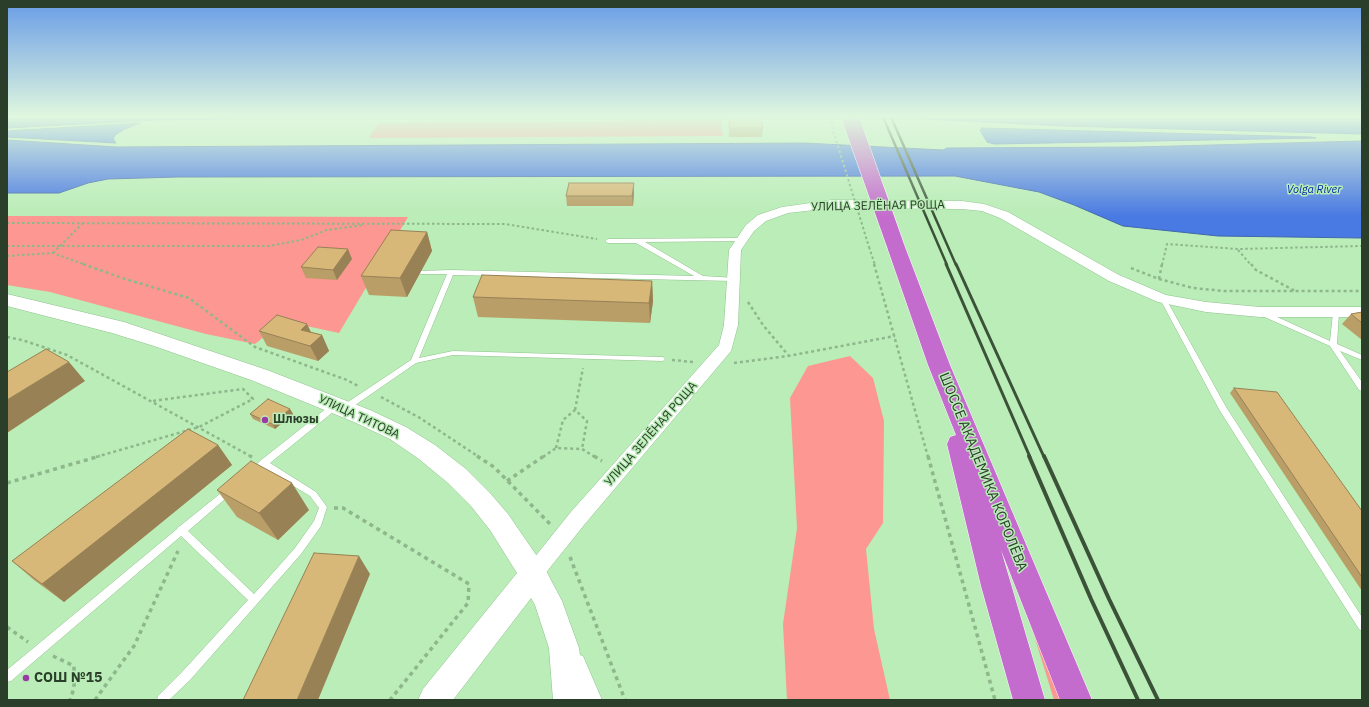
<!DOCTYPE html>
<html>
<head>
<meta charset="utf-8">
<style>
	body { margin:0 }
	#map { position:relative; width:1369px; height:707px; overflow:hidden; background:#baedb7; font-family:"IBM Plex Sans",sans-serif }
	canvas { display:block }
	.frame { position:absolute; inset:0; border:8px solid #2a3e29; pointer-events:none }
</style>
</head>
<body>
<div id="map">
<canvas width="1369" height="707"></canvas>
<div class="frame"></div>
</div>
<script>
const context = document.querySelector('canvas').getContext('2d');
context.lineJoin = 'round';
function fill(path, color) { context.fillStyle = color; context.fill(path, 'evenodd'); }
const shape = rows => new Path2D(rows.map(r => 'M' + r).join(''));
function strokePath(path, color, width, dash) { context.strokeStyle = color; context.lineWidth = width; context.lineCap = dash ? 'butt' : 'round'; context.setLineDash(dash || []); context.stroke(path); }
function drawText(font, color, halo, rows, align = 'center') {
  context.font = font + ' "IBM Plex Sans",sans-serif'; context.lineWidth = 3; context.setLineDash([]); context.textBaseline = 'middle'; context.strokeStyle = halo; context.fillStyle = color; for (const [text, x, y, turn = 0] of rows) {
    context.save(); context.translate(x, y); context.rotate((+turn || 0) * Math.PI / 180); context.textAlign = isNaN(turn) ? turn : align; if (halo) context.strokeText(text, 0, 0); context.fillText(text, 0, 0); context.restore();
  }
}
const green = shape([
	[721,120,723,136,369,138,378,123],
	[7,216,63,216,408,217,339,333,283,321,255,344,206,334,50,292,7,285],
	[850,356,873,378,884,421,883,523,866,549,874,629,890,700,787,700,783,624,797,528,790,398,808,366],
	[1025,606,1068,700,1054,700]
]);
const water = shape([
	[7,117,1362,117,1362,134,1064,126,923,119,230,119,156,120,7,128,7,117],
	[140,123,125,129,115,135,113,139,116,143,7,137,7,131,140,123],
	[982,128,1311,137,1316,138,994,144,987,142,980,130,982,128],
	[7,140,116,147,804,143,943,150,947,148,1136,147,1362,141,1362,238,1218,236,1123,226,1074,205,1039,192,955,176,177,177,108,179,88,183,59,193,7,193,7,140]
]);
const pathFar2 = shape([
	[7,223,505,224,597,239],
	[7,246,269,246,301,240,327,230,364,225],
	[869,247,875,265],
	[1238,250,1251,265],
	[53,253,83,223],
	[7,256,53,253,86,265],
	[1162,265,1167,244,1238,249,1362,246]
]);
const pathFar1 = shape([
	[83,264,122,278,189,298,255,347,347,380,358,386],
	[874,264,928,457],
	[1251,264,1256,270,1295,291],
	[1131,268,1159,279,1193,288,1224,291,1362,291],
	[1159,279,1162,264],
	[748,302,763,325,788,355],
	[7,337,22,340,67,355,252,457],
	[672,360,693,362],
	[734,363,788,356,895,336],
	[381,397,420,418,479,457],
	[575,410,583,368],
	[556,448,563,420,575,410,587,421,582,449],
	[96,457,199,427,253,399,243,389,152,401],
	[543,457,556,448,582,449,595,457]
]);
const path = shape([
	[250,456,252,457],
	[477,456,494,467,550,524],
	[594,456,602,461],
	[928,456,995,700],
	[507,481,544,456],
	[7,483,100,456],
	[334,508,343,508,469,584,468,603,390,700],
	[570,557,625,700],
	[7,627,28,642],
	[53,656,74,666,74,688,70,700],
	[95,700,134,646,178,551]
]);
const lane = shape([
	[742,238,744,239,744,241,645,242,703,276,736,278,737,279,736,280,734,281,453,275,419,358,453,351,661,357,663,357,665,359,663,361,453,355,416,363,348,410,345,411,342,410,341,408,342,406,411,360,447,274,421,274,419,273,418,272,419,271,451,270,694,276,636,243,608,243,605,241,608,239,742,238],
	[1163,297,1166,299,1226,407,1362,617,1362,631,1359,629,1220,411,1160,299,1163,297],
	[1260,311,1264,311,1330,341,1333,313,1334,311,1338,311,1339,313,1337,344,1362,355,1362,360,1340,351,1362,382,1362,391,1359,390,1330,346,1260,315,1259,313,1260,311],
	[335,403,338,404,339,406,338,408,270,463,316,492,327,507,321,526,301,554,190,680,169,700,157,700,158,696,182,672,248,600,181,536,11,681,7,682,7,670,177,529,178,527,180,526,226,489,229,488,232,489,233,491,232,493,188,531,254,594,295,548,314,521,319,508,310,496,264,468,253,475,250,474,249,472,260,461,332,404,335,403]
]);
const street = shape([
	[832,200,962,201,984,204,1008,212,1119,275,1166,295,1206,302,1260,307,1362,307,1362,317,1260,317,1206,312,1158,302,1109,281,1000,218,982,211,962,209,832,208,788,213,766,221,754,231,741,250,738,325,731,351,584,525,540,580,533,583,526,580,523,574,526,568,570,513,719,345,724,325,729,250,746,225,758,215,782,207,832,200]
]);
const secondary = shape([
	[7,294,124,322,267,370,370,410,406,427,435,445,466,469,489,492,508,514,543,565,562,601,579,648,580,655,583,656,602,700,553,700,549,648,535,605,531,598,453,700,418,700,423,689,517,573,490,530,471,506,448,483,419,459,390,439,354,422,251,380,154,346,112,333,7,306,7,294]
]);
const highway = shape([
	[896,241,903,243,905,247,950,365,1092,700,1060,700,1001,550,1045,700,1013,700,981,586,947,444,950,437,956,435,928,365,887,247,889,243,896,241]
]);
const railFar2 = shape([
	[883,117,947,265],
	[891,117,956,265]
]);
const railFar1 = shape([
	[946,264,1030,457],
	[956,264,1044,457]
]);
const rail = shape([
	[1029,456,1091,599,1138,700],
	[1044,456,1109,599,1158,700]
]);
const pathBridge = shape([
	[829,117,869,247]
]);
const highwayBridge = shape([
	[850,117,896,247]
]);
const wall = shape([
	[728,117,761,117,763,128,762,137,729,137],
	[634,193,633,206,567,206,566,196],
	[427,232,432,251,407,297,369,295,361,276],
	[352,259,337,280,306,278,301,267],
	[652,281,653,301,650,323,478,317,473,297],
	[1362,312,1362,340,1342,324,1351,314],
	[307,324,311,332,322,335,329,351,318,361,267,346,259,331],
	[1234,388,1362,511,1362,591,1230,393],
	[290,409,293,414,275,429,253,419,250,414],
	[218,445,232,465,64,602,34,580,12,561],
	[217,490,309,510,278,540,237,517]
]);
const shadedWall = shape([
	[634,183,634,193,633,206,632,196],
	[427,232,432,251,407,297,400,278],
	[348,249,352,259,337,280,333,270],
	[652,281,653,301,650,323,649,303],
	[307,324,314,339,301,330],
	[322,335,329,351,318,361,310,346],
	[69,362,85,381,7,433,7,400],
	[290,409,293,414,275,429,272,424],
	[218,445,232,465,64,602,42,584],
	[292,483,309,510,278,540,259,513],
	[359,556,370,574,318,700,297,700]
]);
const building = shape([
	[729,117,761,117,763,128,730,128,729,117],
	[569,183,634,183,632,196,566,196,569,183],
	[391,230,427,232,400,278,361,276,391,230],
	[318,247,348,249,333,270,301,267,318,247],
	[482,275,652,281,649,303,473,297,482,275],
	[1362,312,1362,323,1351,314,1362,312],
	[277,315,307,324,301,330,322,335,310,346,259,331,277,315],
	[46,349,69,362,7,400,7,372,46,349],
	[1234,388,1277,392,1362,511,1362,577,1234,388],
	[268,399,290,409,272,424,250,414,268,399],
	[188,429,218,445,42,584,12,561,188,429],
	[251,461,292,483,259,513,217,490,251,461],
	[314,553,359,556,297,700,243,700,314,553]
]);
const markers = [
	[265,420,4,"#9a3ba4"],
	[26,678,4,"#9a3ba4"]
];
const farWaternames = [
	["Volga River",1314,190]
];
const streetNames = [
	["УЛИЦА ЗЕЛЁНАЯ РОЩА",878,206,-1],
	["УЛИЦА ТИТОВА",359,417,25],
	["УЛИЦА ЗЕЛЁНАЯ РОЩА",651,434,-49]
];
const poiNames = [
	["Шлюзы",273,420]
];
const nearStreetnames = [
	["ШОССЕ АКАДЕМИКА КОРОЛЁВА",983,472,68]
];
const nearPoinames = [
	["СОШ №15",34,678]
];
fill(green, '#fc9791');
fill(water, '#4979e2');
strokePath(water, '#4067aa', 1);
strokePath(lane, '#8fc18d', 1);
strokePath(street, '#8fc18d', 1);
strokePath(secondary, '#8fc18d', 1);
strokePath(highway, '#fff', 1);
strokePath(pathFar2, '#8eb78b', 2, [2.5, 2.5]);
strokePath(pathFar1, '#8eb78b', 2.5, [3, 3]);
strokePath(path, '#8eb78b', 3.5, [4, 4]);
fill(lane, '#fff');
fill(street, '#fff');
fill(secondary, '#fff');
fill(highway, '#c46ccd');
strokePath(railFar2, '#3b5239', 2.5);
strokePath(railFar1, '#3b5239', 3);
strokePath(rail, '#3b5239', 4);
strokePath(highwayBridge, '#fff', 18, []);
strokePath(pathBridge, '#8eb78b', 2, [2.5, 2.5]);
strokePath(highwayBridge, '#c46ccd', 17);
fill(wall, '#ba9e68');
fill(shadedWall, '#978155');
fill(building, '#d8b879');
strokePath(building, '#978155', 1);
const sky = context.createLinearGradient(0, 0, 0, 216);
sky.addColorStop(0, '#689ce6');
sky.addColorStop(0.54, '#e0f7df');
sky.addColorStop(1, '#e0f7df00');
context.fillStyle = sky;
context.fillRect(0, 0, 1369, 216);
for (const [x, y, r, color] of markers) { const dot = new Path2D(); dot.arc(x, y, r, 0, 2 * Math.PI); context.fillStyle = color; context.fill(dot); strokePath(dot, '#baedb7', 1.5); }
drawText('italic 11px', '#012ba6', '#baedb7', farWaternames);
drawText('12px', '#2a3e29', '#baedb7', streetNames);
drawText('bold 12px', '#2a3e29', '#baedb7', poiNames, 'left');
drawText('14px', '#2a3e29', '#baedb7', nearStreetnames);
drawText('bold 14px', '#2a3e29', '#baedb7', nearPoinames, 'left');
</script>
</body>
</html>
